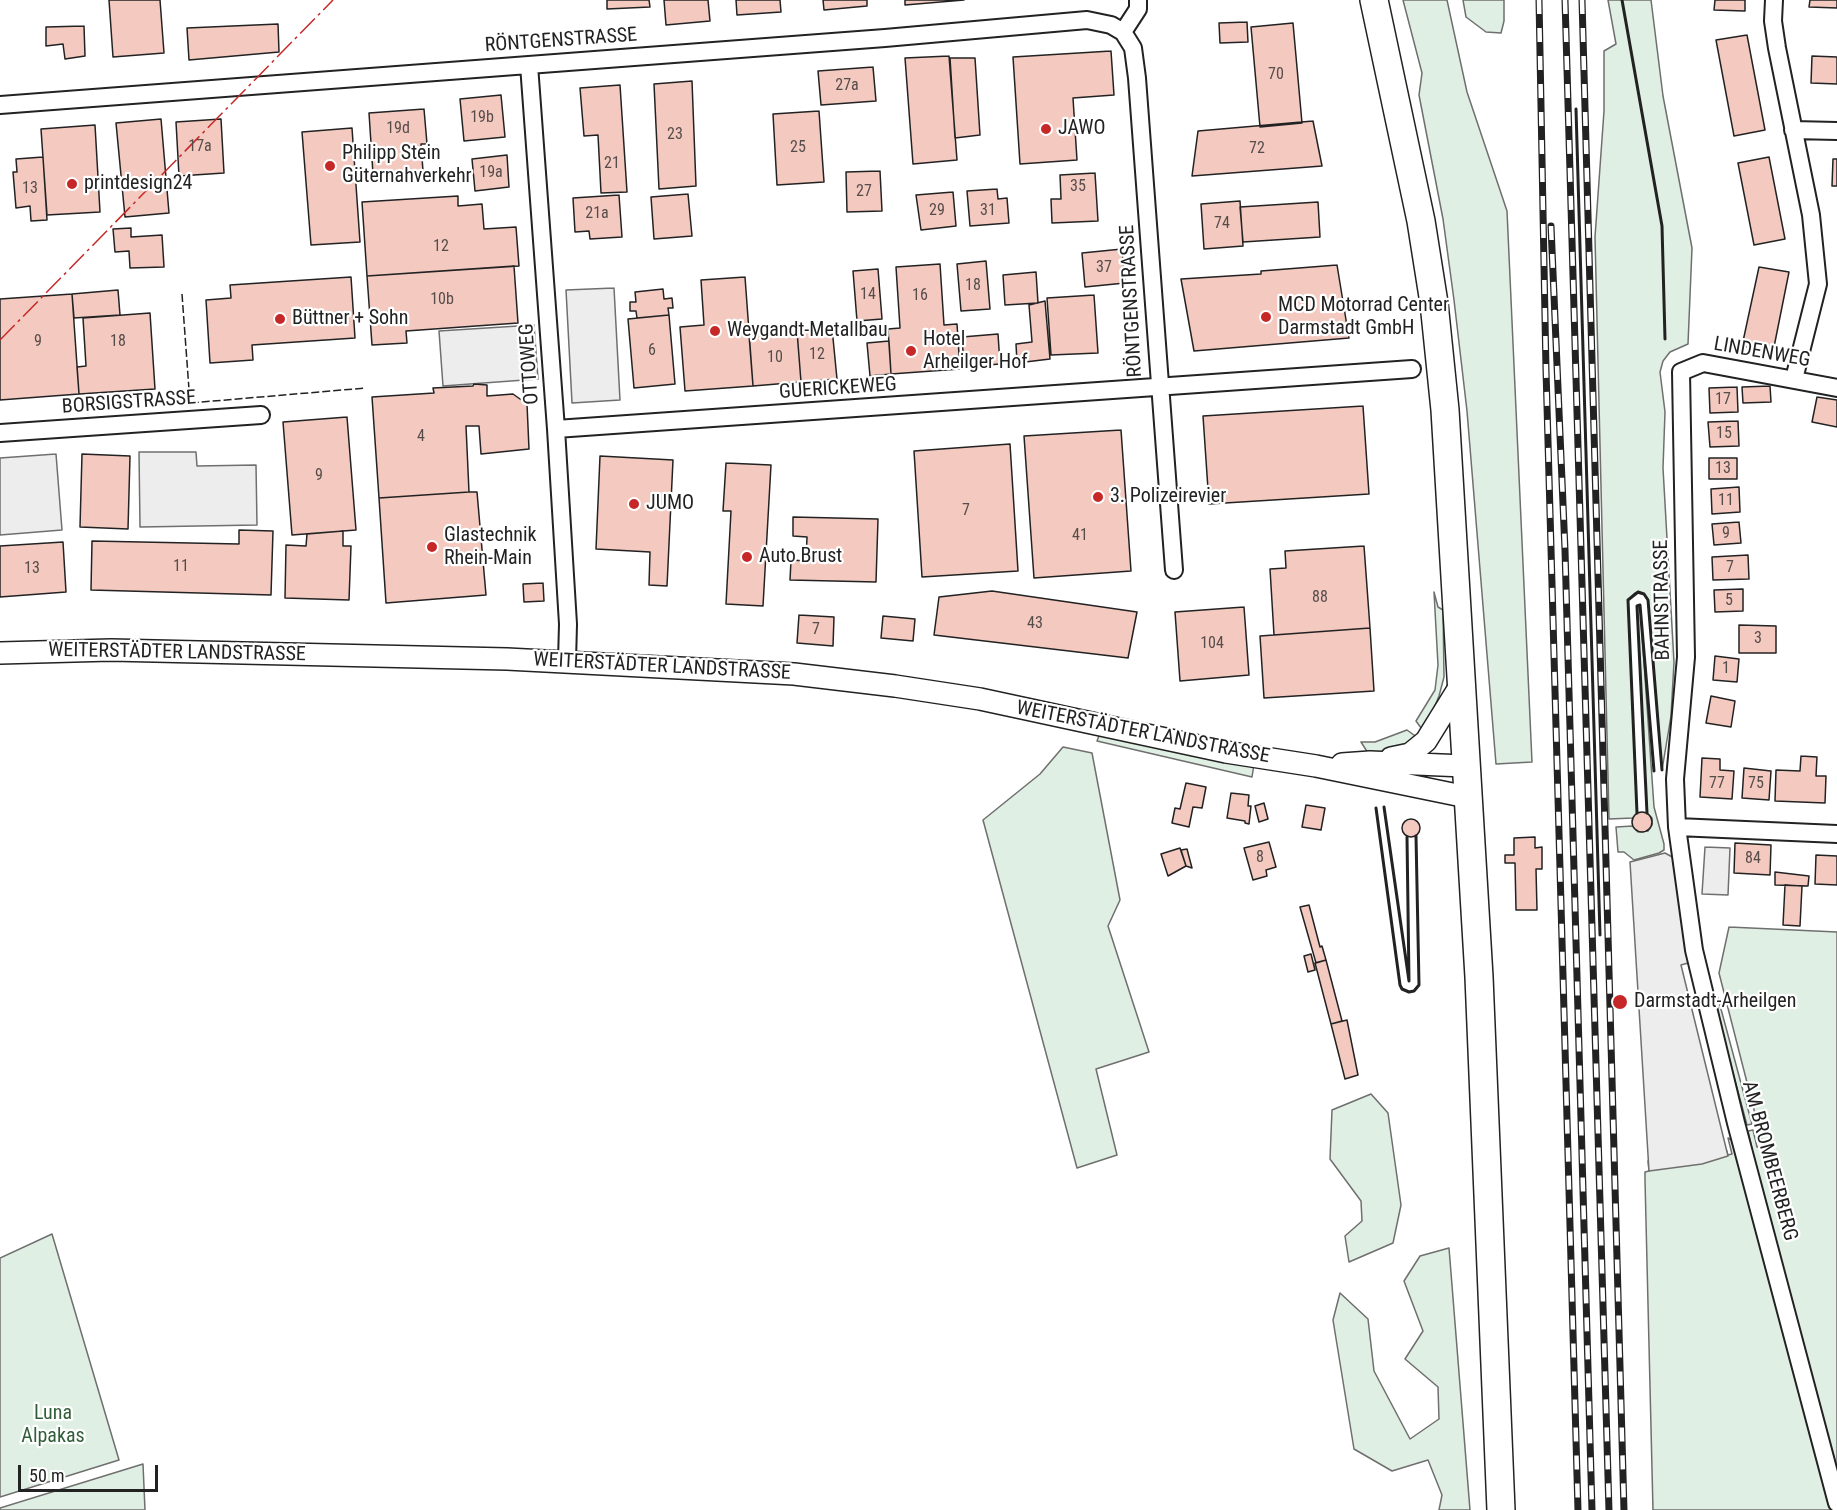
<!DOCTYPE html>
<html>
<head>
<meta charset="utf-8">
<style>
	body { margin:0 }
	#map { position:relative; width:1837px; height:1510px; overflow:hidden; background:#fff; font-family:"Roboto Condensed",sans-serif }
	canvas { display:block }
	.scale { position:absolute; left:18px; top:1465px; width:140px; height:27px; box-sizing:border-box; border:3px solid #222; border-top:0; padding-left:8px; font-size:18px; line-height:21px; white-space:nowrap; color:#222; -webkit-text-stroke:4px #fff; paint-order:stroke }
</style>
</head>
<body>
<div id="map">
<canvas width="1837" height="1510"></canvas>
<div class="scale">50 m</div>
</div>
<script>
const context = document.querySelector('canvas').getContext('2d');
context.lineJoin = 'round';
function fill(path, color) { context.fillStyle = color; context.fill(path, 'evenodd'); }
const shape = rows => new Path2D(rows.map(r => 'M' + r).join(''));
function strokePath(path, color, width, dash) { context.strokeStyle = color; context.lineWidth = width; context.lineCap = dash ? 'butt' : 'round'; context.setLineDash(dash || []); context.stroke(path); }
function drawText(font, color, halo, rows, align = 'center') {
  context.font = font + ' "Roboto Condensed",sans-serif'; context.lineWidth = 4.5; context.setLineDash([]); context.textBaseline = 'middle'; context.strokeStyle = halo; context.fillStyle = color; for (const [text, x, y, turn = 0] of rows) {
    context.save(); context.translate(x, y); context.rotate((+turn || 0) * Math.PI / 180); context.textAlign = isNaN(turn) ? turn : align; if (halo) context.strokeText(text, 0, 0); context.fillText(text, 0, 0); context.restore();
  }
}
const green = shape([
	[1403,0,1447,0,1467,92,1507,211,1532,762,1496,764,1467,411,1454,300,1443,219,1419,95,1422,73,1403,0],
	[1463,0,1504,0,1504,21,1501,33,1486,32,1466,17,1463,0],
	[1608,0,1651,0,1663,96,1692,248,1688,344,1670,352,1663,361,1660,372,1665,412,1663,468,1674,662,1671,716,1662,770,1648,600,1644,594,1635,593,1628,600,1637,813,1633,818,1609,819,1595,237,1604,111,1604,51,1616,44,1608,0],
	[1434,592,1438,607,1443,610,1444,677,1439,696,1424,732,1416,721,1435,690,1438,665,1434,592],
	[1640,605,1654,807,1664,844,1664,850,1659,853,1634,860,1624,852,1618,852,1616,827,1633,826,1638,832,1648,831,1652,825,1652,818,1647,813,1637,606,1640,605],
	[1407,730,1418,738,1417,740,1381,753,1368,753,1361,742,1375,742,1407,730],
	[1100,733,1254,764,1252,777,1097,741,1100,733],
	[1063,747,1092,753,1120,900,1108,926,1149,1052,1096,1069,1117,1155,1077,1168,983,820,1040,774,1063,747],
	[1729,927,1837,932,1837,1510,1653,1510,1645,1180,1645,1172,1649,1171,1648,1161,1726,1149,1728,1155,1732,1154,1728,1138,1734,1141,1737,1153,1752,1149,1748,1131,1753,1130,1757,1147,1763,1145,1719,973,1729,927],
	[1718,998,1752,1124,1747,1125,1713,999,1718,998],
	[1371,1094,1388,1113,1401,1205,1393,1243,1349,1262,1345,1236,1362,1221,1361,1201,1330,1159,1332,1110,1371,1094],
	[52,1234,119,1460,0,1497,0,1258,52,1234],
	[1449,1248,1470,1510,1439,1510,1442,1495,1428,1460,1392,1471,1354,1449,1333,1320,1340,1293,1368,1319,1374,1371,1410,1439,1439,1419,1438,1387,1405,1359,1423,1331,1404,1281,1420,1256,1449,1248],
	[143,1464,145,1510,0,1510,0,1508,143,1464]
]);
const parking = shape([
	[614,288,620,400,572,403,566,290,614,288],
	[534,325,538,379,443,386,439,331,534,325],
	[139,452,196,452,197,466,256,465,257,525,140,527,139,452],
	[56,454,62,530,0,535,0,458,56,454],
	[1705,847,1730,848,1728,895,1702,894,1705,847],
	[1665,853,1674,858,1695,961,1681,965,1728,1156,1702,1164,1649,1171,1630,862,1665,853]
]);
const building = shape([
	[109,0,160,0,164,53,113,57,109,0],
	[607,0,649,0,650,7,607,9,607,0],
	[664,0,708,0,710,21,666,25,664,0],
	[736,0,780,0,781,12,737,15,736,0],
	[823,0,867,0,867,6,824,10,823,0],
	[905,0,964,0,905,5,905,0],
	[1715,0,1745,0,1745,11,1714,10,1715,0],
	[1810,0,1837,0,1837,8,1809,7,1810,0],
	[1247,22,1248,42,1220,43,1219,23,1247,22],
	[1293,23,1302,123,1260,127,1251,27,1293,23],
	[278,24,279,52,189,60,187,28,278,24],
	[84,26,85,56,65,59,63,44,46,46,46,27,84,26],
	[1747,35,1765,130,1734,136,1716,40,1747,35],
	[1111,51,1114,95,1073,98,1077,160,1020,164,1013,57,1111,51],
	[949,56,957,160,913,164,905,58,949,56],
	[1812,56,1837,57,1837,84,1811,83,1812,56],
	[950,58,975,58,980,135,955,138,950,58],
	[873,67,876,101,821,105,818,71,873,67],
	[692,81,696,186,659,189,654,84,692,81],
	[620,85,627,192,601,193,598,135,584,136,580,88,620,85],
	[501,95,505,137,464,141,460,99,501,95],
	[424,109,427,144,421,144,423,171,373,174,369,113,424,109],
	[819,111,824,182,777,185,773,114,819,111],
	[161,119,169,213,125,217,116,123,161,119],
	[221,119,224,173,179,176,176,122,221,119],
	[1313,121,1322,166,1192,176,1198,131,1313,121],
	[95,125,100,212,47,215,41,129,95,125],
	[352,128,360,242,311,245,302,132,352,128],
	[507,155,509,187,475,191,472,159,507,155],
	[43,157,47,220,31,221,30,206,16,208,13,172,17,172,16,159,43,157],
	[1769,157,1785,239,1754,245,1738,163,1769,157],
	[1833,159,1837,159,1837,186,1832,186,1833,159],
	[880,171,882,211,847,212,846,172,880,171],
	[1095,173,1098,221,1052,223,1051,199,1061,199,1060,175,1095,173],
	[997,189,998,199,1007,198,1009,223,970,226,967,191,997,189],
	[953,192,956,226,921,230,916,195,953,192],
	[688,194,692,236,654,239,651,197,688,194],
	[619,195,622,237,590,239,589,231,575,232,573,198,619,195],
	[458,196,458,206,482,204,484,229,516,227,519,266,367,276,362,202,458,196],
	[1240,201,1243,246,1204,249,1201,204,1240,201],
	[1318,202,1320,237,1243,242,1240,207,1318,202],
	[131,228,131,237,162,235,164,267,130,268,129,251,115,252,113,229,131,228],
	[1122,249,1125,283,1085,287,1082,253,1122,249],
	[986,261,990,309,961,311,957,264,986,261],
	[940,264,944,325,957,324,960,369,891,374,888,329,900,328,896,267,940,264],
	[1337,265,1349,338,1194,351,1181,279,1261,274,1261,271,1337,265],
	[514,266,518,323,406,331,407,343,372,345,367,276,514,266],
	[1759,267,1789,272,1773,352,1742,346,1759,267],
	[878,269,882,319,857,321,853,271,878,269],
	[1036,272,1038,303,1005,305,1003,275,1036,272],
	[351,277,355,338,252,345,253,360,210,363,206,300,231,298,230,285,351,277],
	[745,277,753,386,685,391,680,327,704,325,701,280,745,277],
	[663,289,664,299,672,298,673,308,668,308,669,315,637,318,636,311,630,311,630,302,636,302,635,292,663,289],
	[118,290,120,315,74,318,72,294,118,290],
	[72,294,79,394,0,400,0,299,72,294],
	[1094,295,1098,353,1051,355,1047,298,1094,295],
	[1045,301,1050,359,1017,363,1016,344,1032,342,1029,305,1045,301],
	[150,313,155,389,79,394,77,367,86,366,83,318,150,313],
	[669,315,675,384,634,388,628,319,669,315],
	[832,328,837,379,801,382,797,331,832,328],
	[797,331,801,382,753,386,749,335,797,331],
	[998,334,1000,364,964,367,962,337,998,334],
	[889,341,891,374,870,376,867,343,889,341],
	[474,384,487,385,487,396,513,394,527,404,529,449,481,454,479,426,466,426,469,492,379,498,372,397,434,393,433,388,473,386,474,384],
	[1770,386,1771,402,1743,403,1742,387,1770,386],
	[1737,387,1738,412,1710,413,1709,388,1737,387],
	[1817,397,1837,400,1837,427,1812,422,1817,397],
	[1363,406,1369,494,1209,504,1203,416,1363,406],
	[347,417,356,530,292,535,283,422,347,417],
	[1738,421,1739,446,1710,447,1708,422,1738,421],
	[1121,430,1131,571,1034,578,1024,436,1121,430],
	[1010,444,1018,571,922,577,914,451,1010,444],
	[82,454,130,456,128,529,80,527,82,454],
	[600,456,673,460,667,586,649,585,650,552,596,549,600,456],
	[1709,458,1737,458,1737,479,1709,479,1709,458],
	[726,463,771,465,763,606,726,604,731,511,723,511,726,463],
	[1739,487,1740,512,1712,514,1711,489,1739,487],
	[469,492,477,492,486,595,386,603,379,498,469,492],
	[793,517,878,519,876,582,790,580,791,560,806,561,807,537,793,536,793,517],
	[1739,522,1741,543,1714,545,1712,524,1739,522],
	[239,530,273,531,271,595,91,590,92,541,239,544,239,530],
	[343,531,343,546,351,546,349,600,285,598,286,545,306,546,307,534,343,531],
	[63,542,66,592,0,597,0,546,63,542],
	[1364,546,1370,628,1274,635,1270,569,1286,568,1285,551,1364,546],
	[1748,555,1749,579,1713,580,1712,557,1748,555],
	[543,583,544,601,524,602,523,584,543,583],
	[1743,589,1743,611,1715,612,1714,590,1743,589],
	[992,591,1137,612,1128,658,934,635,939,597,992,591],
	[1244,607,1249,675,1180,681,1175,612,1244,607],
	[799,615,834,617,833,646,797,643,799,615],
	[883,616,915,619,913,641,881,638,883,616],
	[1739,625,1776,626,1776,653,1739,653,1739,625],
	[1370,628,1374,691,1264,698,1260,636,1370,628],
	[1715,656,1739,659,1737,682,1713,680,1715,656],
	[1711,696,1735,701,1731,727,1706,723,1711,696],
	[1801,756,1817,757,1816,776,1826,776,1825,803,1775,801,1776,770,1800,771,1801,756],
	[1702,758,1720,759,1720,770,1734,771,1732,799,1700,797,1702,758],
	[1744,768,1771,771,1769,800,1742,798,1744,768],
	[1186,783,1206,787,1202,808,1193,807,1189,827,1172,823,1175,808,1180,809,1186,783],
	[1231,793,1249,795,1248,806,1251,806,1249,824,1245,823,1245,821,1227,818,1231,793],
	[1264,803,1268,819,1259,822,1255,806,1264,803],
	[1306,805,1325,808,1321,830,1302,827,1306,805],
	'1632 822a10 10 0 1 1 20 0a10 10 0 1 1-20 0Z',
	'1402 828a9 9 0 1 1 18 0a9 9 0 1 1-18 0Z',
	[1535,837,1535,848,1542,847,1542,869,1536,869,1537,910,1516,910,1515,863,1505,863,1505,855,1514,855,1514,838,1535,837],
	[1269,842,1276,867,1266,870,1267,876,1253,880,1244,848,1269,842],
	[1735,843,1771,845,1770,875,1734,873,1735,843],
	[1180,848,1186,866,1168,876,1161,854,1180,848],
	[1187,849,1192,868,1186,866,1181,850,1187,849],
	[1816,855,1837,856,1837,885,1815,884,1816,855],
	[1775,872,1809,876,1808,886,1775,885,1775,872],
	[1785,885,1802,886,1800,926,1783,925,1785,885],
	[1309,905,1320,947,1322,946,1326,960,1316,963,1300,907,1309,905],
	[1311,954,1315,970,1308,972,1304,956,1311,954],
	[1326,960,1342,1021,1331,1024,1315,963,1326,960],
	[1347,1020,1358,1075,1345,1079,1331,1024,1347,1020]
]);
const minor = shape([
	[1774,0,1773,21,1777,48,1811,215,1818,284,1794,379],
	[1123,32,1138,9,1138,0],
	[529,65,556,429,568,624,567,661],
	[0,105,885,38,1087,20,1111,25,1123,32,1133,48,1137,78,1174,570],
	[1793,130,1837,131],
	[1837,388,1703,363,1681,372,1686,657,1675,779,1677,827,1694,950,1736,1123,1837,1503],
	[556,429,1412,369],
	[0,433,261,415],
	[1677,827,1837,834]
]);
const tertiary = shape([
	[0,653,111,650,507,659,794,674,895,686,980,699,1226,752,1316,766,1467,797],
	[1391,758,1410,754,1426,741,1460,686],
	[1342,764,1370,762,1464,766]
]);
const primary = shape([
	[1374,0,1421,221,1434,303,1445,410,1479,977,1501,1510]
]);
const rail = shape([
	[1539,0,1546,370,1578,1510],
	[1565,0,1609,1510],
	[1582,0,1624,1510],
	[1551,226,1565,550,1592,1510]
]);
const fence = shape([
	[182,294,190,403,366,388]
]);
const wall = shape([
	[1622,0,1662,226,1665,339],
	[1576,109,1600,935],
	[1384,807,1409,981,1407,837],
	[1376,808,1400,985,1402,989,1409,992,1414,991,1419,985,1416,836],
	[1637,813,1628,600,1638,592,1644,594,1648,600,1662,770],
	[1647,813,1637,606,1640,605,1654,771]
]);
const power = shape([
	[0,340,333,0]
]);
const markers = [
	[1046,129,6,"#c62828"],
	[330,166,6,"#c62828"],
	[72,184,6,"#c62828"],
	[1266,317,6,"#c62828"],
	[280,319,6,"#c62828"],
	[715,331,6,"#c62828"],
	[911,351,6,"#c62828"],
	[1098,497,6,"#c62828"],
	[634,504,6,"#c62828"],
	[432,547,6,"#c62828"],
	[747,557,6,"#c62828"],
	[1620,1002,8,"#c62828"]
];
const numberNames = [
	["70",1276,75],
	["27a",847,86],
	["19b",482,118],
	["19d",398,129],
	["23",675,135],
	["17a",200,147],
	["25",798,148],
	["72",1257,149],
	["21",612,164],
	["19a",491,173],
	["35",1078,187],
	["13",30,189],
	["27",864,192],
	["29",937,211],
	["31",988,211],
	["21a",597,214],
	["74",1222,224],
	["12",441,247],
	["37",1104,268],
	["18",973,286],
	["14",868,295],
	["16",920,296],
	["10b",442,300],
	["9",38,342],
	["18",118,342],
	["6",652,351],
	["12",817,355],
	["10",775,358],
	["17",1723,400],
	["15",1724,434],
	["4",421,437],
	["13",1723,469],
	["9",319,476],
	["11",1726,501],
	["7",966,511],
	["9",1726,534],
	["41",1080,536],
	["11",181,567],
	["7",1730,568],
	["13",32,569],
	["88",1320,598],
	["5",1729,601],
	["43",1035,624],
	["7",816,630],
	["3",1758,639],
	["104",1212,644],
	["1",1726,669],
	["77",1717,784],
	["75",1756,784],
	["8",1260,858],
	["84",1753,859]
];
const streetNames = [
	["RÖNTGENSTRASSE",561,41,-4],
	["RÖNTGENSTRASSE",1132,301,-93],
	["LINDENWEG",1762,353,10],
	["OTTOWEG",530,364,-94],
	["GUERICKEWEG",838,389,-4],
	["BORSIGSTRASSE",129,403,-4],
	["BAHNSTRASSE",1663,600,-91],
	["WEITERSTÄDTER LANDSTRASSE",177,653,1],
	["WEITERSTÄDTER LANDSTRASSE",662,667,3],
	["WEITERSTÄDTER LANDSTRASSE",1143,733,11],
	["AM BROMBEERBERG",1769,1161,75]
];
const poiNames = [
	["JAWO",1058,129],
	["Philipp Stein",342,154],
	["Güternahverkehr",342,177],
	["printdesign24",84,184],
	["MCD Motorrad Center",1278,306],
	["Darmstadt GmbH",1278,329],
	["Büttner + Sohn",292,319],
	["Weygandt-Metallbau",727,331],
	["Hotel",923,340],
	["Arheilger Hof",923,363],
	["3. Polizeirevier",1110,497],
	["JUMO",646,504],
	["Glastechnik",444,536],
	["Rhein-Main",444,559],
	["Auto Brust",759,557],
	["Darmstadt-Arheilgen",1634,1002]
];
const parkNames = [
	["Luna",53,1414],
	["Alpakas",53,1437]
];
fill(green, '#e0efe3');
strokePath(green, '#6f6f6f', 1.5);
fill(parking, '#ededed');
strokePath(parking, '#6f6f6f', 1.5);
fill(building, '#f3c9c0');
strokePath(building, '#222', 1.5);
strokePath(minor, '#222', 20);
strokePath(tertiary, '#222', 24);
strokePath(primary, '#222', 30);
strokePath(minor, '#fff', 16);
strokePath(tertiary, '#fff', 21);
strokePath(primary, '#fff', 27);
strokePath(rail, '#222', 7);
strokePath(rail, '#fff', 4.5, [14]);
strokePath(fence, '#222', 1.5, [8, 3]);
strokePath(wall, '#222', 3);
strokePath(power, '#c62828', 1.5, [21, 4.5, 3, 4.5]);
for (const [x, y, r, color] of markers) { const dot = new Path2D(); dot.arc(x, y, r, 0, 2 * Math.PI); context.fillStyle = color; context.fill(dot); strokePath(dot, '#fff', 2); }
drawText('16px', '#564c4a', null, numberNames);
drawText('20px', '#222', '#fff', streetNames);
drawText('20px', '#222', '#fff', poiNames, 'left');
drawText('20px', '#2f5e38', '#fff', parkNames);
</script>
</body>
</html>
